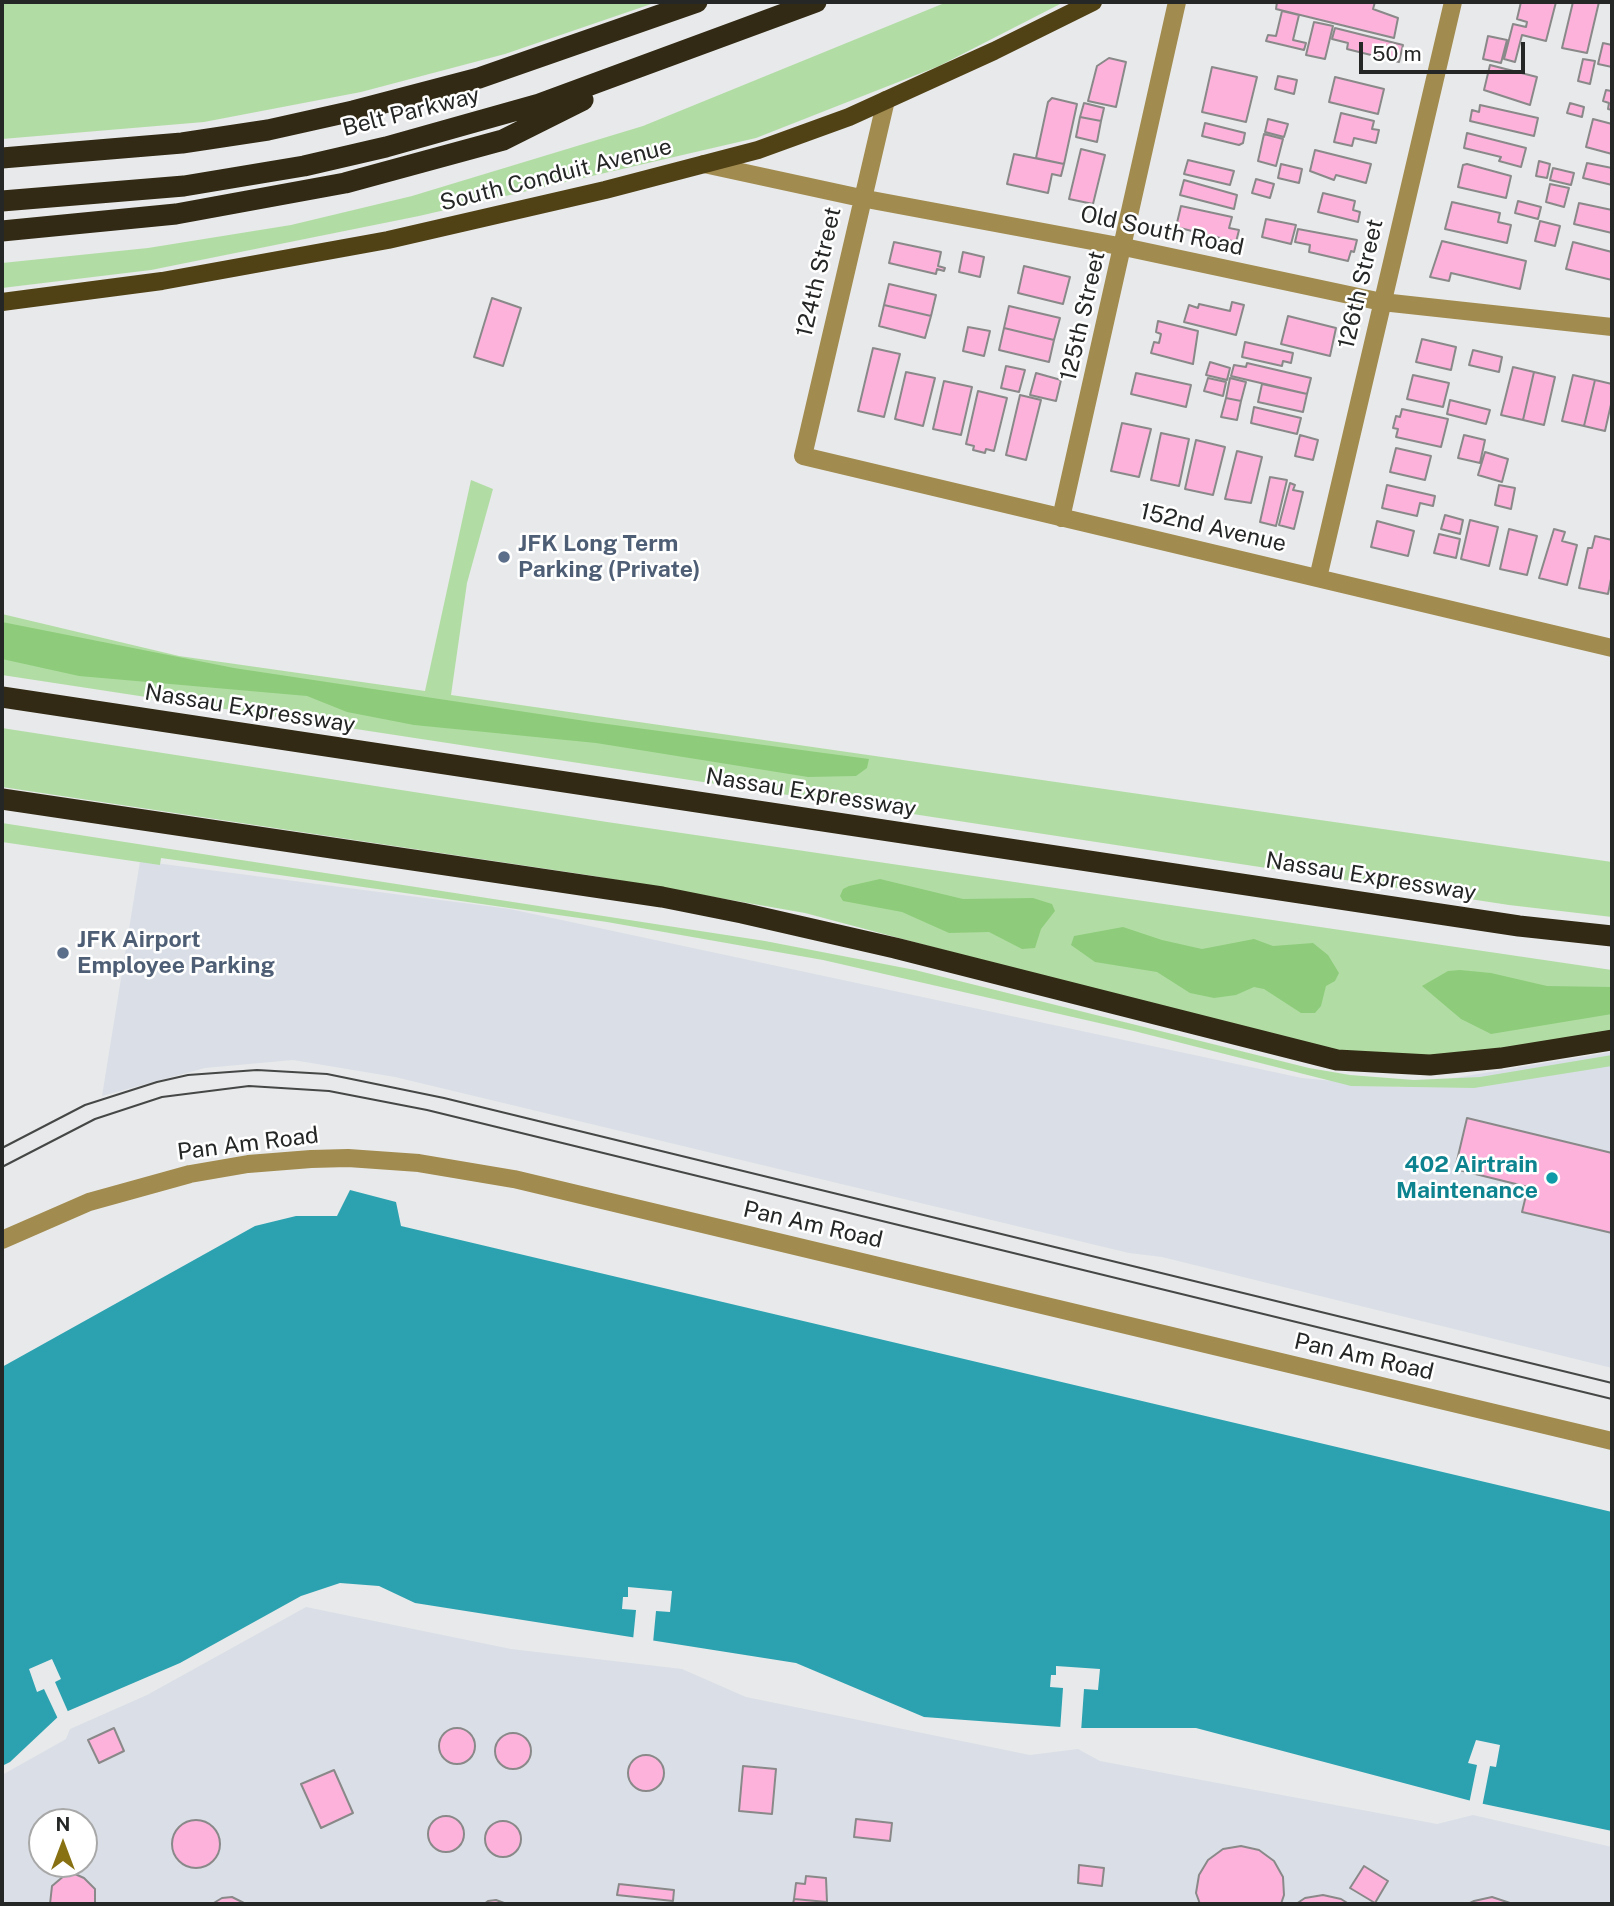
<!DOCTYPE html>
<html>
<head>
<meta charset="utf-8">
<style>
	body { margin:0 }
	#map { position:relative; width:1614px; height:1906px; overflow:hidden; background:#e8e9ea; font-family:"Public Sans",sans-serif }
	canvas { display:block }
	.frame { position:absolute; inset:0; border:4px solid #252626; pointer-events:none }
	.north { position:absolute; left:28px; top:1808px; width:70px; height:70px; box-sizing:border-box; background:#fff; border:2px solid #a8a8a8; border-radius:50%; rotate:0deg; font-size:19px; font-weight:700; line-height:28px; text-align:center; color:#252626 }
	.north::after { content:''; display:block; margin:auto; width:24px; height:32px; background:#887112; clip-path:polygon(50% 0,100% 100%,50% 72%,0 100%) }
	.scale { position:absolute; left:1359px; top:42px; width:166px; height:32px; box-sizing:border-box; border:4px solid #252626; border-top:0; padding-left:9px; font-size:21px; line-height:24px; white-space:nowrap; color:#252626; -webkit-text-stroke:5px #fff; paint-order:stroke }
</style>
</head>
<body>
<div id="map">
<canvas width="1614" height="1906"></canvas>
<div class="frame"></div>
<div class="north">N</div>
<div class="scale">50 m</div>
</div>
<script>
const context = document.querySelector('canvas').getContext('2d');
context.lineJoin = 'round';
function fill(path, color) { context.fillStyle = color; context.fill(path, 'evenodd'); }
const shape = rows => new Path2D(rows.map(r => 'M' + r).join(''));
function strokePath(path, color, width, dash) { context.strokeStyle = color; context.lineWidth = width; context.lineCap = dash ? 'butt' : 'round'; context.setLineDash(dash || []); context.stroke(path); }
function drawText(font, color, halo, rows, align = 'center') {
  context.font = font + ' "Public Sans",sans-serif'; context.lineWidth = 5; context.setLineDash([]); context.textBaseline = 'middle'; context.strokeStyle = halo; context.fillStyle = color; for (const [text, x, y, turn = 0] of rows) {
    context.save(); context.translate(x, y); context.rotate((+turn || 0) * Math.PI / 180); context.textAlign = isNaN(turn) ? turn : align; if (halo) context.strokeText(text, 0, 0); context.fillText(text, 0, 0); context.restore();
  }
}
const built = shape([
	[140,861,510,909,1302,1078,1399,1087,1612,1052,1612,1368,1162,1257,1129,1253,395,1077,293,1060,205,1068,102,1096],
	[306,1607,511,1649,682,1669,746,1697,1030,1755,1078,1749,1100,1761,1437,1824,1473,1815,1612,1847,1612,1904,2,1904,2,1775,66,1739,70,1729,147,1695],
	[42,1822,84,1822,84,1864,42,1864]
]);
const green = shape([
	[2,2,447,3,657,2,505,54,361,92,204,122,2,139],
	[947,2,1064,2,939,66,756,138,419,216,151,270,2,288,2,263,148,248,291,225,412,196,643,126],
	[471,480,493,489,467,583,451,695,1612,862,1612,917,1509,905,2,675,2,614,179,656,425,691],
	[2,728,607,822,1612,970,1612,1034,1472,1057,1388,1060,1308,1047,805,913,594,876,2,787],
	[2,823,765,941,915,970,1309,1068,1350,1075,1414,1080,1480,1077,1612,1055,1612,1066,1474,1088,1351,1086,1134,1031,823,960,607,922,161,858,160,865,2,842]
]);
const forest = shape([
	[2,622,234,668,592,722,869,759,867,768,856,776,808,777,596,743,414,725,347,712,307,696,79,676,2,659],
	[880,879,963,899,1033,898,1052,904,1055,911,1041,929,1035,948,1022,949,989,932,949,933,902,912,843,901,840,896,843,889,849,886],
	[1123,927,1162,940,1202,949,1254,939,1273,946,1313,943,1328,955,1339,973,1335,981,1326,986,1321,1006,1315,1013,1301,1013,1264,989,1254,987,1236,995,1214,998,1190,993,1157,972,1095,962,1071,945,1074,936],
	[1460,970,1491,973,1547,986,1612,987,1612,1014,1491,1034,1461,1019,1422,986,1448,971]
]);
const water = shape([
	[350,1190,396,1202,401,1226,1612,1512,1612,1831,1479,1803,1196,1728,1075,1728,924,1717,796,1663,415,1603,379,1586,340,1583,301,1596,180,1663,61,1714,10,1762,2,1766,2,1367,255,1226,296,1216,337,1216]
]);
const pier = shape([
	[628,1587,672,1591,670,1612,656,1611,653,1643,633,1640,636,1610,622,1609,623,1597,628,1597],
	[52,1659,61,1679,55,1682,69,1714,59,1721,44,1689,37,1692,29,1669],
	[1056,1666,1100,1669,1098,1690,1084,1689,1081,1732,1060,1731,1063,1688,1050,1687,1051,1675,1056,1675],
	[1476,1740,1500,1745,1496,1767,1490,1766,1482,1807,1469,1804,1477,1765,1468,1763]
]);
const building = shape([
	[1277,2,1375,2,1373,9,1398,18,1394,38,1276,9,1277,2],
	[1521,2,1556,2,1546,41,1522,35,1515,62,1504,59,1513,24,1526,27,1527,22,1517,19,1521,2],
	[1573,2,1599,2,1587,53,1562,48,1573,2],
	[1282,11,1299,15,1293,40,1306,43,1304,50,1266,41,1268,35,1276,36,1282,11],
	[1314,22,1333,26,1325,59,1306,55,1314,22],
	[1335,28,1403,45,1399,62,1347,49,1348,43,1332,39,1335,28],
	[1488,36,1507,40,1501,63,1483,59,1488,36],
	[1603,43,1612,45,1612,67,1598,64,1603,43],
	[1109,58,1126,62,1116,107,1088,101,1097,66,1109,58],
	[1583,59,1595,61,1590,84,1578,81,1583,59],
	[1490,65,1537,77,1530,105,1484,90,1490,65],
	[1212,67,1257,77,1246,122,1202,112,1212,67],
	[1278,76,1297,80,1294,94,1275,89,1278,76],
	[1335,77,1384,89,1378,114,1329,102,1335,77],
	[1612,87,1612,110,1608,109,1609,103,1603,101,1606,90,1611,91,1612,87],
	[1052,98,1077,104,1064,164,1036,158,1048,102,1052,98],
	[1084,103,1104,108,1101,121,1080,117,1084,103],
	[1570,103,1584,107,1582,117,1567,113,1570,103],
	[1480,105,1538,118,1534,136,1470,121,1472,110,1479,112,1480,105],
	[1341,113,1374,121,1372,129,1379,130,1376,143,1354,138,1352,146,1334,142,1341,113],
	[1080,117,1101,121,1097,142,1076,137,1080,117],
	[1268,119,1288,124,1284,137,1265,132,1268,119],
	[1593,119,1612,124,1612,154,1586,147,1593,119],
	[1205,123,1245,133,1243,143,1239,145,1202,136,1205,123],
	[1467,133,1526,148,1521,167,1499,161,1501,157,1464,148,1467,133],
	[1264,134,1283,139,1276,166,1258,161,1264,134],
	[1081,149,1105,155,1093,204,1069,199,1081,149],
	[1315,150,1371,164,1366,183,1336,175,1334,180,1310,171,1315,150],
	[1014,154,1064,164,1061,176,1052,174,1048,193,1007,184,1014,154],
	[1188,160,1234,171,1230,185,1184,174,1188,160],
	[1539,161,1550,164,1547,178,1536,176,1539,161],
	[1587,163,1612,168,1612,185,1583,178,1587,163],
	[1281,164,1302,169,1299,183,1278,178,1281,164],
	[1467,164,1511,176,1506,198,1458,187,1463,165,1467,164],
	[1553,168,1574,173,1571,185,1550,180,1553,168],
	[1256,179,1274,184,1270,198,1252,193,1256,179],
	[1184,180,1237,195,1234,209,1180,195,1184,180],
	[1550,184,1569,188,1564,207,1546,202,1550,184],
	[1323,193,1355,201,1353,210,1360,212,1358,222,1318,212,1323,193],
	[1518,201,1541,207,1538,219,1515,213,1518,201],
	[1452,202,1500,213,1498,222,1511,225,1507,243,1445,229,1452,202],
	[1579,203,1612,210,1612,233,1574,224,1579,203],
	[1181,206,1232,217,1229,228,1239,230,1236,242,1176,227,1181,206],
	[1266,219,1296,225,1291,244,1262,237,1266,219],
	[1540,221,1560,226,1555,246,1535,241,1540,221],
	[1298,229,1357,240,1354,252,1351,251,1348,261,1309,252,1310,245,1295,242,1298,229],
	[1442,241,1526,261,1520,289,1451,273,1449,281,1430,277,1442,241],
	[894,242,941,252,938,266,945,268,944,271,937,269,936,274,889,263,894,242],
	[1573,242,1612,252,1612,280,1566,269,1573,242],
	[963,252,984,257,980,277,959,272,963,252],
	[1024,266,1070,277,1063,304,1018,293,1024,266],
	[889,284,936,295,931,316,884,305,889,284],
	[492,298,521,308,503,366,474,357,492,298],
	[1232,302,1244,305,1236,335,1184,322,1189,305,1198,308,1199,304,1230,311,1232,302],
	[884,305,931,316,925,338,879,326,884,305],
	[1009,306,1060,318,1054,340,1004,328,1009,306],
	[1288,316,1336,328,1330,356,1281,344,1288,316],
	[1158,321,1198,331,1193,364,1151,353,1154,342,1159,343,1161,334,1156,332,1158,321],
	[968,327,990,331,984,356,963,351,968,327],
	[1004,328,1054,340,1049,362,999,350,1004,328],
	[1422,339,1456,347,1451,370,1416,362,1422,339],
	[1245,342,1293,353,1291,363,1283,361,1282,366,1242,357,1245,342],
	[873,348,900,354,884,417,858,411,873,348],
	[1473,350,1502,357,1499,372,1469,365,1473,350],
	[1210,362,1230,368,1227,380,1206,375,1210,362],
	[1247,363,1311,378,1307,394,1231,376,1234,365,1246,367,1247,363],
	[1006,366,1025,370,1019,392,1001,388,1006,366],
	[1513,367,1534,372,1523,420,1501,415,1513,367],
	[906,372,935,378,923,426,895,419,906,372],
	[1534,372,1555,377,1544,425,1523,420,1534,372],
	[1036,373,1061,380,1056,401,1030,395,1036,373],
	[1136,373,1191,385,1186,407,1131,394,1136,373],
	[1413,375,1449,383,1443,407,1407,399,1413,375],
	[1573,375,1595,380,1584,426,1562,421,1573,375],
	[1208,378,1226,382,1223,396,1204,391,1208,378],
	[1230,378,1246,382,1241,401,1226,398,1230,378],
	[1595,380,1612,384,1612,400,1605,431,1584,426,1595,380],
	[944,381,972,387,961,435,933,429,944,381],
	[1262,384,1307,394,1303,412,1258,402,1262,384],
	[978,391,1007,398,994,451,986,449,985,453,973,450,974,446,966,444,978,391],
	[1020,395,1041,400,1026,460,1006,455,1020,395],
	[1226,398,1241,401,1237,420,1221,417,1226,398],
	[1450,400,1490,410,1486,424,1447,414,1450,400],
	[1254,407,1301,418,1297,434,1251,423,1254,407],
	[1402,409,1448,419,1441,447,1396,437,1398,429,1393,428,1396,416,1400,417,1402,409],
	[1122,423,1151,429,1139,477,1111,471,1122,423],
	[1161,433,1189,439,1179,486,1151,480,1161,433],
	[1300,435,1318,440,1313,460,1295,456,1300,435],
	[1464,435,1485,440,1480,463,1458,458,1464,435],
	[1196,440,1225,447,1213,495,1185,489,1196,440],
	[1396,448,1431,456,1425,480,1390,472,1396,448],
	[1237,451,1262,457,1251,503,1225,499,1237,451],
	[1485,452,1508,459,1502,482,1478,475,1485,452],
	[1270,477,1287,480,1276,526,1260,522,1270,477],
	[1290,483,1295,485,1293,490,1303,492,1294,529,1279,525,1290,483],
	[1387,485,1435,496,1433,506,1420,503,1417,516,1382,508,1387,485],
	[1499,485,1515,488,1511,509,1495,505,1499,485],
	[1445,515,1463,520,1460,534,1441,529,1445,515],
	[1470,520,1498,527,1489,566,1461,559,1470,520],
	[1377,521,1414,531,1408,556,1371,547,1377,521],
	[1509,529,1537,536,1527,575,1500,569,1509,529],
	[1554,529,1565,532,1562,541,1577,545,1567,585,1539,578,1554,529],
	[1439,534,1460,539,1456,558,1434,553,1439,534],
	[1595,536,1612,540,1612,574,1608,594,1579,588,1588,548,1592,548,1595,536],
	[1467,1118,1612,1153,1612,1233,1522,1212,1528,1187,1455,1169,1467,1118],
	'439 1746a18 18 0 1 1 36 0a18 18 0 1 1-36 0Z',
	[114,1728,124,1751,99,1763,88,1740,114,1728],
	'495 1751a18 18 0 1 1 36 0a18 18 0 1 1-36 0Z',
	'628 1773a18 18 0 1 1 36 0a18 18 0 1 1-36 0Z',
	[743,1766,776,1769,772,1814,739,1811,743,1766],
	[334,1770,353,1813,321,1828,301,1784,334,1770],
	'428 1834a18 18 0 1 1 36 0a18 18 0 1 1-36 0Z',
	[856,1819,892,1823,890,1841,854,1837,856,1819],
	'172 1844a24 24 0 1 1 48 0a24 24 0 1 1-48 0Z',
	'485 1839a18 18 0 1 1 36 0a18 18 0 1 1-36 0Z',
	[1241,1846,1259,1850,1274,1861,1283,1877,1284,1895,1281,1904,1200,1904,1196,1893,1199,1875,1208,1860,1223,1849,1241,1846],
	[1079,1865,1104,1868,1102,1886,1078,1883,1079,1865],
	[1364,1866,1388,1881,1375,1903,1350,1888,1364,1866],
	[75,1874,84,1878,95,1889,95,1904,50,1904,52,1886,65,1875,75,1874],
	[806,1876,826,1878,827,1902,794,1899,796,1883,805,1884,806,1876],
	[619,1884,674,1890,673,1901,617,1895,619,1884],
	[1323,1895,1341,1899,1349,1904,1296,1904,1305,1898,1323,1895],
	[232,1897,246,1904,212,1904,222,1898,232,1897],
	[1492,1897,1513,1904,1468,1904,1474,1901,1492,1897],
	[794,1899,827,1902,827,1904,793,1904,794,1899],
	[496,1900,507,1904,484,1904,488,1901,496,1900]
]);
const minor = shape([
	[886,100,803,456,1612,648],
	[704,164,861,198,1124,247,1382,302,1612,327],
	[1061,518,1177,2],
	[1318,578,1453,2],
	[2,1240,89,1202,190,1174,248,1164,311,1159,348,1158,419,1163,514,1179,1612,1441]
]);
const major = shape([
	[2,302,162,281,388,240,605,190,758,150,849,117,994,51,1093,2]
]);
const highway = shape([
	[2,158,182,143,268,130,353,111,479,78,697,2],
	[2,201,184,186,304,166,386,147,539,104,816,2],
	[2,231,176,214,345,183,503,140,583,100],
	[2,697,1519,926,1612,936],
	[2,799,662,897,742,913,895,948,1337,1060,1430,1065,1501,1058,1612,1040]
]);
const tram = shape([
	[2,1148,85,1105,157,1082,188,1075,257,1070,327,1074,444,1098,1612,1383],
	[2,1167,95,1119,162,1097,249,1086,329,1091,427,1110,1612,1399]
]);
const markers = [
	[504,557,7,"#5c6f8a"],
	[63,953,7,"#5c6f8a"],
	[1552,1178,7,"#0f9aa8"]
];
const streetNames = [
	["Belt Parkway",411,112,-14],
	["South Conduit Avenue",556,175,-14],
	["Old South Road",1162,231,12],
	["124th Street",819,272,-77],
	["126th Street",1361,284,-77],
	["125th Street",1083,316,-77],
	["152nd Avenue",1213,528,13],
	["Nassau Expressway",250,709,9],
	["Nassau Expressway",811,793,9],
	["Nassau Expressway",1371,877,9],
	["Pan Am Road",248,1144,-7],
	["Pan Am Road",813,1225,13],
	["Pan Am Road",1364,1357,13]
];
const serviceNames = [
	["JFK Long Term",518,544],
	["Parking (Private)",518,570],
	["JFK Airport",77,940],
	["Employee Parking",77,966]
];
const cultureNames = [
	["402 Airtrain",1538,1165],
	["Maintenance",1538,1191]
];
fill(built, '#dadfe7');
fill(green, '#b1dda4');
fill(forest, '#8ecc7b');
fill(water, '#2ca2b0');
fill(pier, '#e8e9ea');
fill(building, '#fcb2db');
strokePath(building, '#8a8989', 2);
strokePath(minor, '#a18b4f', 18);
strokePath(major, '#514216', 18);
strokePath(highway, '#322a14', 21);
strokePath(tram, '#454646', 2);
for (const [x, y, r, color] of markers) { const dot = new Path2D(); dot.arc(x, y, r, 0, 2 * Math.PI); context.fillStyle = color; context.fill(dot); strokePath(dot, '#fff', 2.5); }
drawText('23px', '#252626', '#fff', streetNames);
drawText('bold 23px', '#4e5e75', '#fff', serviceNames, 'left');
drawText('bold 23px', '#0d838f', '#fff', cultureNames, 'right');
</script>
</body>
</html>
